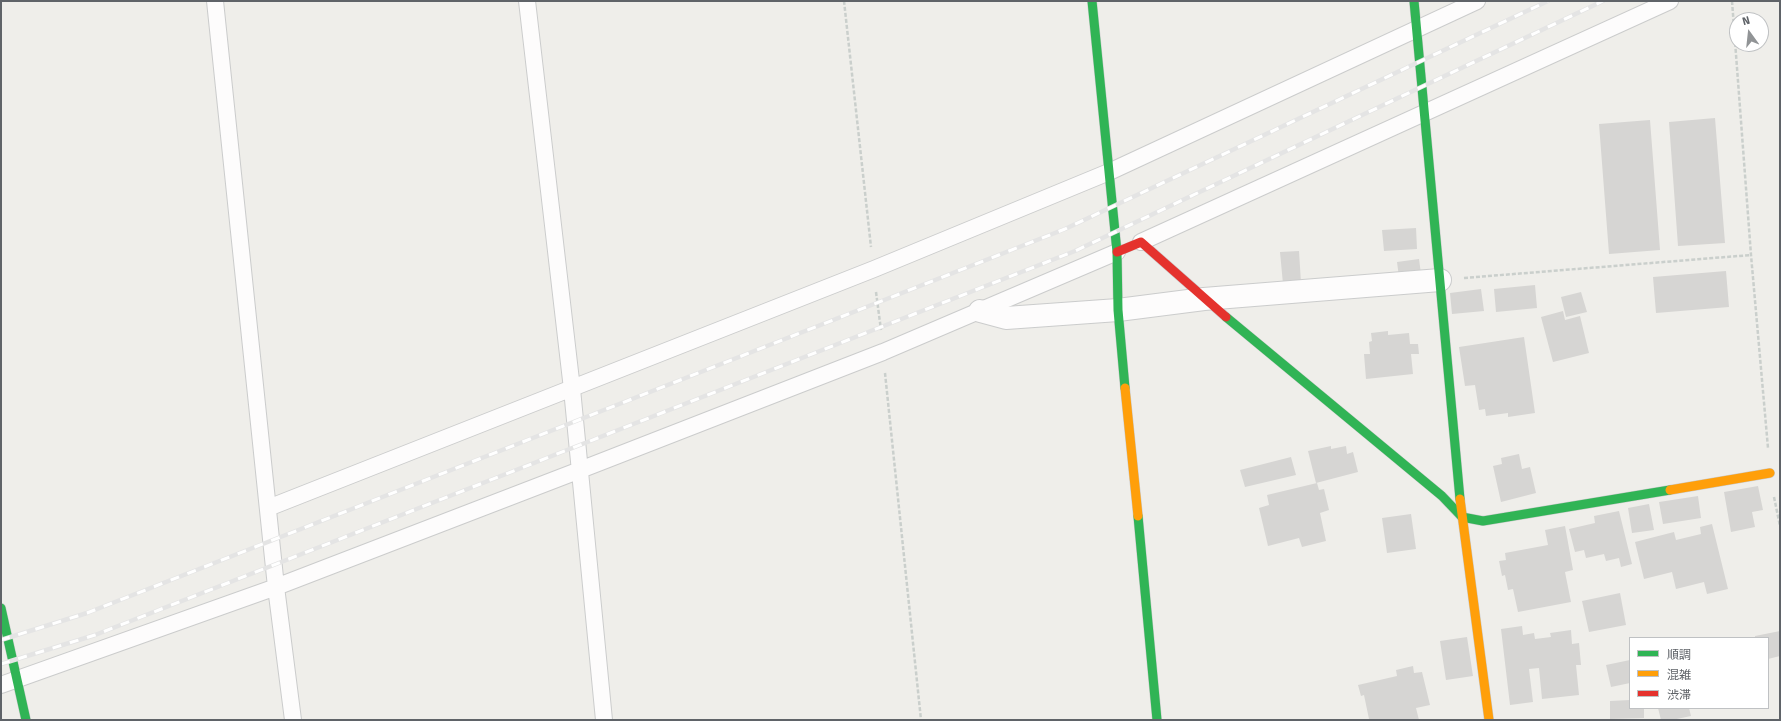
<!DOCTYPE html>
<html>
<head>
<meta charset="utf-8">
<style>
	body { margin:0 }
	#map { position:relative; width:1781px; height:721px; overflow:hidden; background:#efeeea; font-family:"Fira Sans","Noto Sans JP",sans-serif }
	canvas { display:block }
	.frame { position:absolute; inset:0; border:2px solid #5f6368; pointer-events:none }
	.legend { position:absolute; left:1629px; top:637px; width:140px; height:72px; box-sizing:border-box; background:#fff; border:1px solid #bfc1c3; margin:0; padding:5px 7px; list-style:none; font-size:12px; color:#5f6368 }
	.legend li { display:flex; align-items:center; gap:8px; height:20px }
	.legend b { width:20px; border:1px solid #bfc1c3 }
	.north { position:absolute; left:1729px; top:12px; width:40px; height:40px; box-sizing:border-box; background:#fff; border:1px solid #bfc1c3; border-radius:50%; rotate:345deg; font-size:11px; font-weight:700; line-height:16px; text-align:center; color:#5f6368 }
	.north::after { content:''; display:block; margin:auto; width:14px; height:18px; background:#919496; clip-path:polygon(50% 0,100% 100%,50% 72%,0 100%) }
</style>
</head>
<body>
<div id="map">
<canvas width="1781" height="721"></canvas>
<div class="frame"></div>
<ul class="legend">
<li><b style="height:5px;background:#30b455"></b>順調</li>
<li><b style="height:5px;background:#ff9f0a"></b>混雑</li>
<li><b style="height:5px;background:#e5322d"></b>渋滞</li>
</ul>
<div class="north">N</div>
</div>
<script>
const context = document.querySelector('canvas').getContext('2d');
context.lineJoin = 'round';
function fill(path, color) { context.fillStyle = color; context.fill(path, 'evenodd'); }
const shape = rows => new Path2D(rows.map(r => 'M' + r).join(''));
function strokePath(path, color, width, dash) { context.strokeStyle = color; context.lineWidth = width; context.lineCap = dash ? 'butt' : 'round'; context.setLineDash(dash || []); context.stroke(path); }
const building = shape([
	[1715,118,1725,243,1678,246,1669,122],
	[1650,120,1660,250,1609,254,1599,124],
	[1416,228,1417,249,1384,251,1382,230],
	[1299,251,1301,283,1283,284,1280,252],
	[1419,259,1421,274,1399,277,1397,262],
	[1726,271,1729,307,1656,313,1653,277],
	[1535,285,1537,308,1496,312,1494,289],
	[1481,289,1484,311,1452,314,1450,293],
	[1581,292,1587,312,1566,317,1561,297],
	[1563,311,1565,320,1580,316,1589,353,1553,362,1541,317],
	[1388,331,1388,335,1409,333,1410,344,1418,344,1419,354,1411,354,1413,374,1366,379,1364,354,1370,354,1369,342,1372,341,1371,333],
	[1524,337,1535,413,1508,417,1508,413,1486,416,1485,409,1479,410,1475,385,1465,386,1459,347],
	[1331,446,1331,449,1346,446,1347,454,1353,452,1358,472,1316,483,1308,451],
	[1519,454,1522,469,1530,467,1536,493,1501,502,1493,466,1502,464,1501,458],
	[1291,457,1296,475,1245,487,1240,470],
	[1317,483,1319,490,1324,489,1329,510,1320,513,1326,541,1302,547,1299,538,1268,546,1259,508,1269,505,1267,495],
	[1758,486,1763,510,1752,512,1755,527,1731,532,1724,492],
	[1698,496,1701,518,1663,524,1659,502],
	[1649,504,1654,530,1632,533,1628,508],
	[1619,511,1632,564,1621,567,1619,558,1606,561,1604,554,1586,558,1584,550,1575,552,1569,529,1595,523,1594,516],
	[1411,514,1416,549,1387,553,1382,518],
	[1712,524,1728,589,1707,594,1704,582,1676,589,1672,572,1644,579,1635,542,1674,532,1676,540,1701,534,1700,527],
	[1565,526,1573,570,1565,572,1571,602,1518,612,1513,589,1508,590,1505,575,1502,576,1499,561,1506,560,1505,553,1548,545,1545,530],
	[1620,593,1626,625,1589,632,1582,601],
	[1522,626,1523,635,1534,633,1535,639,1551,637,1550,633,1571,630,1572,644,1579,643,1581,665,1576,665,1579,695,1542,699,1539,668,1529,669,1533,702,1510,705,1501,629],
	[1780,631,1780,656,1768,659,1768,638,1755,638,1755,636],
	[1467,637,1473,676,1446,680,1440,641],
	[1630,660,1630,683,1611,687,1606,665],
	[1413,666,1414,673,1422,672,1430,705,1416,708,1419,720,1366,720,1369,719,1364,695,1361,696,1358,685,1397,676,1396,670],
	[1630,700,1630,708,1644,708,1644,718,1610,719,1610,701],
	[1658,708,1689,708,1691,716,1672,720,1661,720]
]);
const path = shape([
	[844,1,871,247],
	[1732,1,1751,255,1768,448],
	[1464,278,1751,255],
	[876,292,881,330],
	[885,373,921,720],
	[1774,497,1780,526]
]);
const lane = shape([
	[215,1,276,587,293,720],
	[527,1,572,389,604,720],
	[1141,242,1670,1],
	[268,508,874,269,1109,172,1477,1],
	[1,685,276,587,580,470,883,352,1117,252]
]);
const street = shape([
	[980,311,1006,318,1118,310,1204,299,1440,280]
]);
const fast = shape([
	[1092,1,1117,252,1118,310,1125,388],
	[1414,1,1460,499],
	[1226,317,1442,496,1462,517,1483,521,1670,490],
	[1138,516,1157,720],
	[1,608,26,720]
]);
const slow = shape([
	[1125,388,1138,516],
	[1670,490,1770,473],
	[1460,499,1489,720]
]);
const jam = shape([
	[1117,252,1141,242,1226,317]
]);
const rail = shape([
	[1,640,87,613,1065,229,1548,1],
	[1,664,95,635,1075,251,1603,1]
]);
fill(building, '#d6d5d3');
strokePath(lane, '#cbcccc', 18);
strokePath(street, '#cbcccc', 24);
strokePath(fast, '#cacacb', 10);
strokePath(slow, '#cacacb', 10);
strokePath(jam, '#cacacb', 10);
strokePath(path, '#cacfcc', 2.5, [4, 2]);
strokePath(lane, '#fdfcfc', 16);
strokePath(street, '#fdfcfc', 22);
strokePath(fast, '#30b455', 9);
strokePath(slow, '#ff9f0a', 9);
strokePath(jam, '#e5322d', 9);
strokePath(rail, '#e4e4e4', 4.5);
strokePath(rail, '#fff', 3, [9]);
</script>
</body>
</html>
